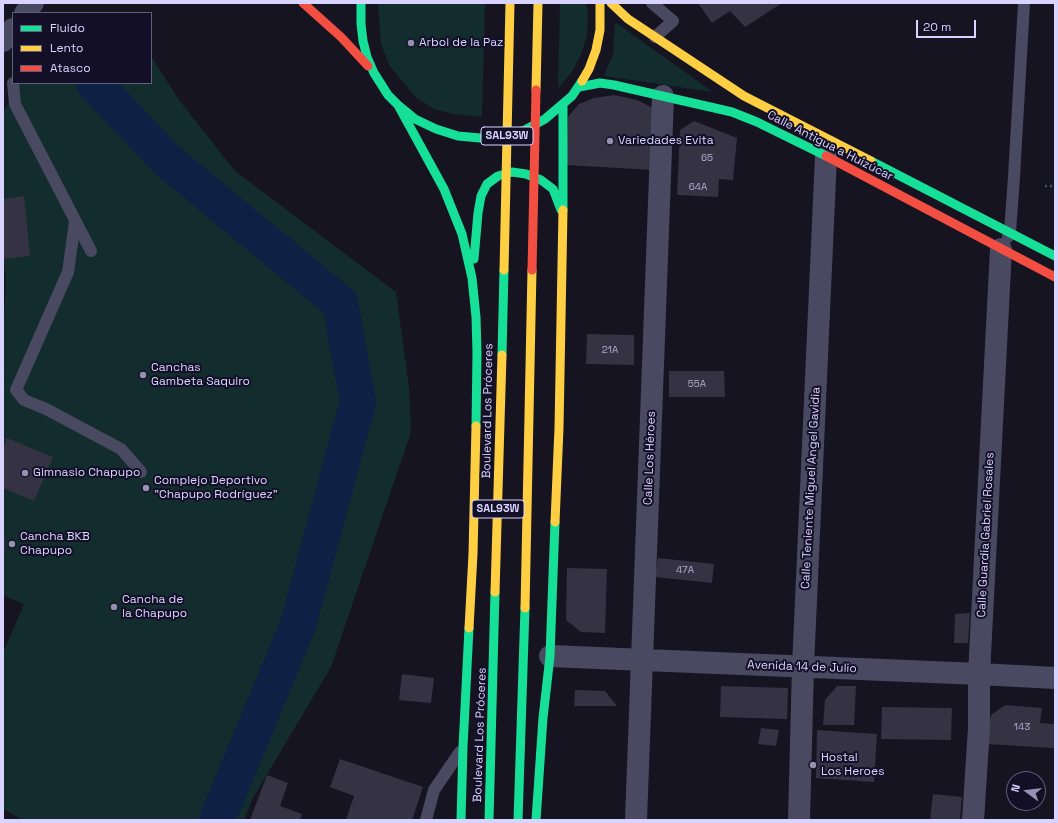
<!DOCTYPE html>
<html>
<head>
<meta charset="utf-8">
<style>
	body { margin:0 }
	#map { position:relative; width:1058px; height:823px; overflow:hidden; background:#161421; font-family:"Space Grotesk",sans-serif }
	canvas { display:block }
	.frame { position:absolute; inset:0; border:4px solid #d9d4ff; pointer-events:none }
	.legend { position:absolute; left:12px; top:12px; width:140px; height:72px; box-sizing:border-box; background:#130f26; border:1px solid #625e7d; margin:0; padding:5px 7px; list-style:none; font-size:12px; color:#d9d4ff }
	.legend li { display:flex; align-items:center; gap:8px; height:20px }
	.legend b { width:20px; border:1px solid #625e7d }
	.north { position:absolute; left:1006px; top:771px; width:40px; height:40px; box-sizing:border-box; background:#130f26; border:1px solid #625e7d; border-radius:50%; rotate:285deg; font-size:11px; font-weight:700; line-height:16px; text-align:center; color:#d9d4ff }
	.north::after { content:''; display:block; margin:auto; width:14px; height:18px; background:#9591b1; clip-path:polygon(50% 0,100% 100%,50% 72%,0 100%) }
	.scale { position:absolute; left:916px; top:20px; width:60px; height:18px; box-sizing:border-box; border:2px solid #d9d4ff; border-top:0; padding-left:5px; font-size:12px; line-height:14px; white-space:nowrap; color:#d9d4ff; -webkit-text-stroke:3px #130f26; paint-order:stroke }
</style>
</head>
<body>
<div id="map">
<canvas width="1058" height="823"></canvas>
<div class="frame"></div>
<ul class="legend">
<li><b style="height:5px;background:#16e098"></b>Fluido</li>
<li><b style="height:5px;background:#ffcf43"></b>Lento</li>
<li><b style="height:5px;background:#f24e42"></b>Atasco</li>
</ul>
<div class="north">N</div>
<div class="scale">20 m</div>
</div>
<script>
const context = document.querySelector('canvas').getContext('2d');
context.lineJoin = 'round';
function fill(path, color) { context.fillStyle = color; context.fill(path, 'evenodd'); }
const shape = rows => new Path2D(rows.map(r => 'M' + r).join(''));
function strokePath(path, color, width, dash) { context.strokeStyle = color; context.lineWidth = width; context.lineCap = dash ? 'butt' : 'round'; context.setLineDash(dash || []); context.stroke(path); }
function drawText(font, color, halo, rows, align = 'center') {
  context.font = font + ' "Space Grotesk",sans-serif'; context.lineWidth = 4; context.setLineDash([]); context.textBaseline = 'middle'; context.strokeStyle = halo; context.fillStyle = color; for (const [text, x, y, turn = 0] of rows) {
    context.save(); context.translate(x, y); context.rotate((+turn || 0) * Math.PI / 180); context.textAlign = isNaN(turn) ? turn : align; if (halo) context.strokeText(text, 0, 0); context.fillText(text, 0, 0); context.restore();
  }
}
const green = shape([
	[378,3,485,3,482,117,454,114,434,109,416,98,389,65,381,44],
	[560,3,586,3,588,14,587,36,581,54,572,72,558,88],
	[615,22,713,92,604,76,613,54],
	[151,56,179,100,235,171,396,292,409,387,411,432,331,667,253,798,244,820,23,820,3,809,3,653,24,604,3,595,3,340,6,279,3,260,3,112,20,83,151,83]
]);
const river = shape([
	[94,83,168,161,340,303,358,402,298,625,217,820]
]);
const building = shape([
	[698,3,782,3,745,27,730,11,712,23],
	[614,95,637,100,653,108,653,170,566,165,568,117,579,104,594,98],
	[694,121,737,138,733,180,719,179,718,197,677,195,680,130],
	[24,196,30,256,3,259,3,199],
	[587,334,634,335,634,365,586,364],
	[669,371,724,371,725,397,669,397],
	[7,438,53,457,34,501,3,488,3,448],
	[658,558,714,564,712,583,655,577],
	[567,568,607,569,605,633,581,632,566,620],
	[970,613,968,643,954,643,955,614],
	[402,674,434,678,431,703,399,700],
	[721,686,788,688,787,719,720,717],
	[837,686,856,686,854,725,823,725,825,700],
	[575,690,605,691,617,706,574,706],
	[1005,705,1042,708,1040,723,1055,724,1054,748,986,744,991,715],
	[882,707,952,708,951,740,881,739],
	[761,728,779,730,776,746,758,744],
	[817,730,877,734,874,782,816,778],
	[340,759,423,787,412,820,346,820,354,796,330,787],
	[267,775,288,783,280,806,302,814,300,820,250,820],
	[933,794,962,797,960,820,930,820]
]);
const path = shape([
	[1045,186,1055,186]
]);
const lane = shape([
	[652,3,673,21,655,37],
	[13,83,15,104,91,251],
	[75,222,68,272,16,390,24,400,46,409,121,449,141,472],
	[1008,237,1010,232,1014,177,1024,3],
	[426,820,434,790,460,752]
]);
const street = shape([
	[25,13,33,3],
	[3,41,13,29],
	[550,656,979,674,1055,678],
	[636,820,663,96],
	[799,820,803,667,826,156],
	[973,820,979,728,979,674,1001,249]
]);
const fast = shape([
	[361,3,361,24,363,41,367,57,374,73,388,95,398,105,415,119,436,129,458,136,480,138,503,136,525,130,545,119,572,96,582,81],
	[579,87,600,83,614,85,732,112,757,122,826,156],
	[398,105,444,189,462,234,472,278,476,317,477,353,476,426],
	[871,161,1055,256],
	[563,210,563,105],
	[474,259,478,213,481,196,487,184,498,176,512,172,526,174,541,180,553,189,561,210],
	[502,355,504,270],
	[461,820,463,747,469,628],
	[489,820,495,592],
	[518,820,525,608],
	[536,820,543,718,550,656,555,522]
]);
const slow = shape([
	[611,3,628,19,744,96,871,161],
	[582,81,589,69,596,50,600,30,600,3],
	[555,522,559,428,563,210],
	[495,592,502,355],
	[525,608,532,270],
	[469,628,473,554,476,426]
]);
const jam = shape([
	[303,3,341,37,368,66],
	[826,156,1055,277]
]);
const slowBridge = shape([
	[536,90,538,3],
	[504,270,510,3]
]);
const jamBridge = shape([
	[532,270,536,90]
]);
const markers = [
	[411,43,4,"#9591b1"],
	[610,141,4,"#9591b1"],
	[143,375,4,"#9591b1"],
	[25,473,4,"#9591b1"],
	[146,488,4,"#9591b1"],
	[12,544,4,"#9591b1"],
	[114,607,4,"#9591b1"],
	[813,765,4,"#9591b1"]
];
const numberNames = [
	["65",707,158],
	["64A",698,187],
	["21A",610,350],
	["55A",697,384],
	["47A",685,570],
	["143",1022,727]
];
const shields = [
	[507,136,52],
	[498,509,52]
];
const shieldNames = [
	["SAL93W",507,136],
	["SAL93W",498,509]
];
const poiNames = [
	["Arbol de la Paz",419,43],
	["Variedades Evita",618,141],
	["Canchas",151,368],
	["Gambeta Saquiro",151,382],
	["Gimnasio Chapupo",33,473],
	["Complejo Deportivo",154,481],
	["\"Chapupo Rodríguez\"",154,495],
	["Cancha BKB",20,537],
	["Chapupo",20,551],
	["Cancha de",122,600],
	["la Chapupo",122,614],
	["Hostal",821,758],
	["Los Heroes",821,772]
];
const streetNames = [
	["Calle Antigua a Huizúcar",830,146,27],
	["Boulevard Los Próceres",488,411,-89],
	["Calle Los Héroes",650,458,-88],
	["Calle Teniente Miguel Angel Gavidia",811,488,-87],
	["Calle Guardia Gabriel Rosales",986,535,-87],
	["Avenida 14 de Julio",802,667,2],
	["Boulevard Los Próceres",480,735,-88]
];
fill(green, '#132c2d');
strokePath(river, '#0d2144', 36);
fill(building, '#343243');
strokePath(path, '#44505f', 2.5, [2, 3]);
strokePath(lane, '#4a4962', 12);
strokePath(street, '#4a4962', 22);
strokePath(fast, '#16e098', 9);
strokePath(slow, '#ffcf43', 9);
strokePath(jam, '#f24e42', 9);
strokePath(slowBridge, '#ffcf43', 9);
strokePath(jamBridge, '#f24e42', 9);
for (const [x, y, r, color] of markers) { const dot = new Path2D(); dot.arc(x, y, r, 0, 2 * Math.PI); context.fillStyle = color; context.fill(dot); strokePath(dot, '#130f26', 1.5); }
drawText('10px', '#b0acd0', null, numberNames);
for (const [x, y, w] of shields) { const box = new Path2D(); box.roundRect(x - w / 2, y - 9, w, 18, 3); context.fillStyle = '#130f26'; context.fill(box); strokePath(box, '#d9d4ff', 1); }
drawText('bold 11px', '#d9d4ff', null, shieldNames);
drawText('12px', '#d9d4ff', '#130f26', poiNames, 'left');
drawText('12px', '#d9d4ff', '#130f26', streetNames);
</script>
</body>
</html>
